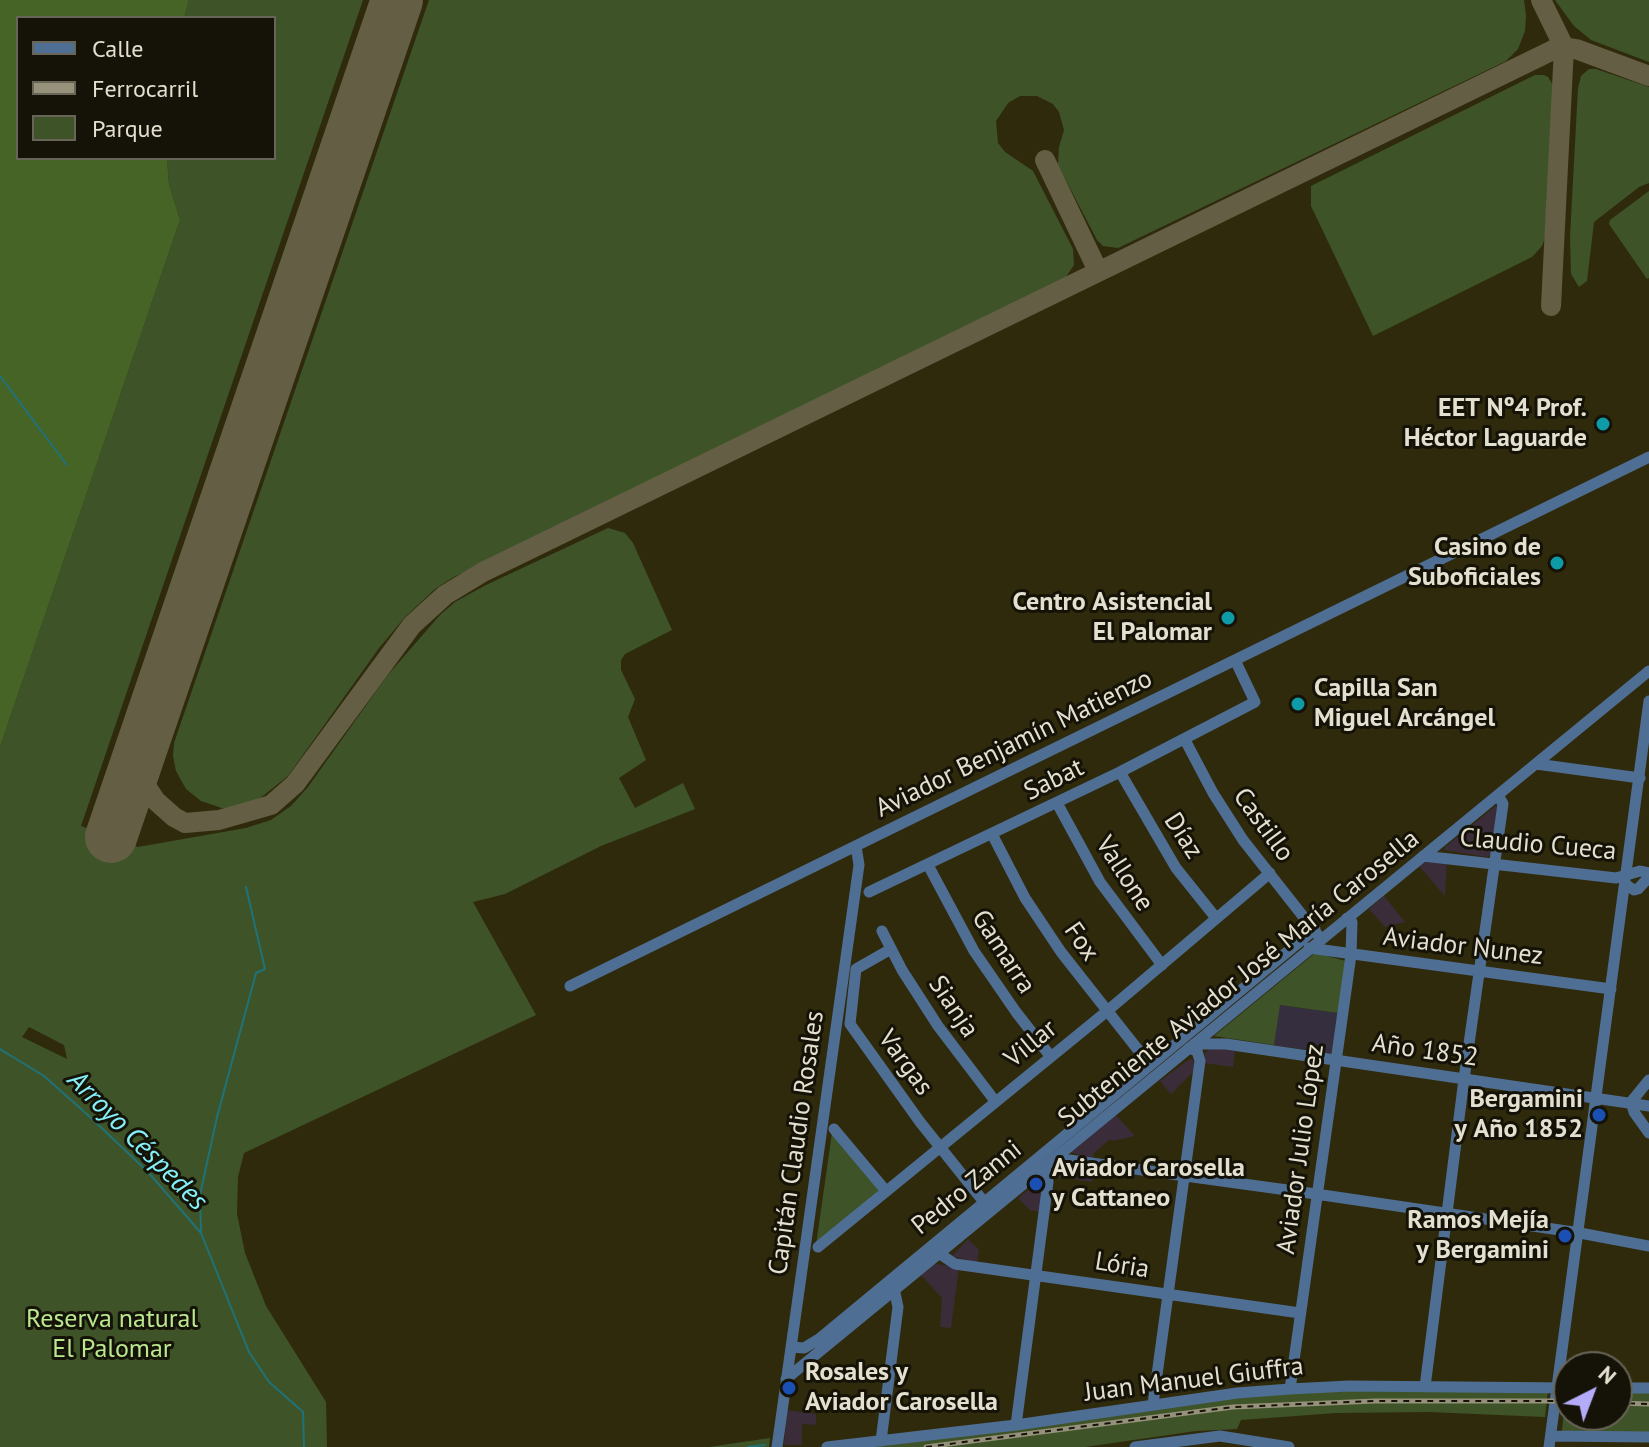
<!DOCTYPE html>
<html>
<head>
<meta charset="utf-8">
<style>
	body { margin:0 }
	#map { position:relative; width:1649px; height:1447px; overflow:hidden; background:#302a0d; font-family:"PT Sans",sans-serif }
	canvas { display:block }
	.legend { position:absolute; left:16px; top:16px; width:260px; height:144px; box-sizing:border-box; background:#151207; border:2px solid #686457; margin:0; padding:10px 14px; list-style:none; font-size:24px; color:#e4e0d0 }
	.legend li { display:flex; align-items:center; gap:16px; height:40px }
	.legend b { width:40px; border:2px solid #686457 }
	.north { position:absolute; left:1553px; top:1351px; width:80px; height:80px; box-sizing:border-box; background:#151207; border:2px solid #686457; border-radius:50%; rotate:42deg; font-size:22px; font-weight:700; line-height:32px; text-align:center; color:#e4e0d0 }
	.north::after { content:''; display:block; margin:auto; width:28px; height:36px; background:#b4acf9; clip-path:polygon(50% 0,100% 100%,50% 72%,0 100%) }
</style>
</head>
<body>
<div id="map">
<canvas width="1649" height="1447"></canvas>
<ul class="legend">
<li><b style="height:10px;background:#4f6e94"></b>Calle</li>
<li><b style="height:10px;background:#96917b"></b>Ferrocarril</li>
<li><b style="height:22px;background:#3e5428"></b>Parque</li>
</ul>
<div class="north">N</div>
</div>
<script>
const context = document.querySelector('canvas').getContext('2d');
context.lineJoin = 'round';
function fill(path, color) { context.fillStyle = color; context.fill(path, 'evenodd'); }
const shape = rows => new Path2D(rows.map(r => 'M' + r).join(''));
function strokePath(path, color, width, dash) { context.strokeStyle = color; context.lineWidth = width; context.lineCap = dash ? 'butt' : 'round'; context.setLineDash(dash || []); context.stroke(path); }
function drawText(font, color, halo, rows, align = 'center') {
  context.font = font + ' "PT Sans",sans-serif'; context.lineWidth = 6; context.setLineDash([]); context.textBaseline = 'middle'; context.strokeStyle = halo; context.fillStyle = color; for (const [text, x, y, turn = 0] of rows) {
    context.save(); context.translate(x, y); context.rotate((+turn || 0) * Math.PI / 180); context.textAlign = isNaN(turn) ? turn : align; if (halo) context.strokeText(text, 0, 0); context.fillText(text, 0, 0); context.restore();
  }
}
const commercial = shape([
	[1498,804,1491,855,1486,857,1445,850,1445,847],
	[1429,858,1447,859,1445,896,1419,866],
	[1384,896,1405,922,1385,927,1369,909],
	[1212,1047,1235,1051,1233,1067,1204,1063,1205,1053],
	[1191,1058,1194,1062,1194,1071,1171,1094,1160,1081],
	[1116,1115,1135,1136,1113,1141,1110,1139,1094,1153,1093,1158,1072,1153,1072,1150],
	[1059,1162,1095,1165,1092,1182,1052,1176,1054,1166],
	[1043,1181,1042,1212,1030,1210,1018,1198,1038,1182],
	[968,1239,979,1250,977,1263,952,1256],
	[935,1264,959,1267,951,1328,940,1327,942,1298,921,1275],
	[787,1410,816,1414,816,1425,802,1424,802,1445,784,1445]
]);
const education = shape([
	[1279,1005,1338,1013,1333,1054,1274,1045]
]);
const green = shape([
	[189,0,363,0,81,826,138,847,246,828,271,820,291,806,308,787,387,676,440,615,455,602,486,585,608,528,625,533,633,543,672,630,625,654,621,660,621,670,635,699,628,717,646,760,619,778,635,808,683,783,695,809,601,846,505,894,473,902,536,1015,244,1153,238,1177,237,1214,245,1253,266,1306,326,1402,327,1447,0,1447,0,747,180,220,169,184,167,158,274,158,274,18,184,18],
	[29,1027,64,1045,67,1059,22,1037],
	[429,0,1524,0,1526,16,1525,31,1518,49,1506,61,1118,248,1103,246,1097,240,1058,165,1059,147,1064,130,1059,112,1053,104,1037,96,1020,96,1008,103,996,121,998,143,1005,152,1033,171,1073,249,1074,265,1063,281,452,578,435,589,405,617,379,648,288,776,259,799,225,809,201,801,186,789,176,771,173,756,174,743],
	[1555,0,1649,0,1649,62,1591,40,1574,26],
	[1589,69,1596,69,1649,87,1649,183,1639,187,1594,222,1587,281,1579,287,1571,274,1570,237,1578,88,1581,76],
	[1535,75,1544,75,1548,77,1554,87,1548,230,1542,246,1532,257,1373,336,1311,206,1311,186],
	[1649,191,1649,278,1647,279,1609,224,1610,220],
	[1315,953,1346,961,1338,1013,1280,1005,1274,1045,1214,1036],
	[832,1133,877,1187,878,1191,816,1245],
	[1290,1389,1548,1390,1545,1417,1429,1412,1336,1413,1241,1420,1237,1429,1196,1431,1085,1447,844,1447],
	[1617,1390,1649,1390,1649,1434,1562,1431,1566,1391,1569,1391,1569,1415,1617,1415],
	[770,1438,769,1447,709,1447]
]);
const forest = shape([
	[0,0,189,0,184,18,18,18,18,158,167,158,169,184,180,220,0,747]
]);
const stream = shape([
	[0,376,67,465],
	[0,1049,44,1076,90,1117,148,1172,201,1233,249,1352,269,1382,303,1412,304,1447],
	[201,1232,200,1195,217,1117,256,973,265,969,246,887],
	[748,1447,765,1445]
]);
const taxiway = shape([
	[1541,0,1564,47,1551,306],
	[1045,160,1098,271],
	[136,764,144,783,156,801,174,817,185,823,219,820,271,805,295,784,412,625,445,595,483,572,1553,50,1564,47,1576,49,1649,76]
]);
const runway = shape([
	[111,837,397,0]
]);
const minor = shape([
	[1185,740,1213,793,1243,840,1317,934],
	[1536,764,1640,778],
	[1120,772,1176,868,1216,918],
	[1057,803,1100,882,1162,965],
	[992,834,1025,898,1061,952,1150,1065],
	[1423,856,1616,878,1640,871,1649,873],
	[928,865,974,951,1016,1012,1051,1057],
	[1625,884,1634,890,1638,889,1649,877],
	[869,892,1120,772,1255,702,1235,660],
	[882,931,902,970,938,1026,995,1101],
	[1309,948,1611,989],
	[891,949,856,969,850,1024,920,1122,984,1202],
	[570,986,1649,457],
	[1194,1044,1226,1044,1649,1106],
	[1649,1080,1631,1102,1634,1112,1649,1133],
	[834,1129,886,1191],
	[1055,1158,1316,1194,1580,1233,1649,1246],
	[818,1247,1106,1012,1270,873],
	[940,1254,955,1264,1300,1313],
	[791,1347,804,1348,819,1339,1315,929],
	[786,1379,1649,671],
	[1425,1387,1464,1079,1503,804,1498,795],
	[1617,1388,1649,1388],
	[1290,1389,1351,955,1352,922,1347,918],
	[1153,1404,1200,1061,1197,1051,1189,1048],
	[1016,1425,1048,1182,1045,1168],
	[1551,1436,1649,1437],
	[881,1441,898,1307,895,1293],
	[777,1447,859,865,856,846],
	[827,1447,1016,1425,1237,1393,1290,1389,1349,1386,1569,1388],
	[1135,1447,1220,1436,1289,1447],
	[1549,1447,1649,701]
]);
const rail = shape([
	[1617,1403,1649,1404],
	[926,1447,1233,1407,1375,1401,1569,1401]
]);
const markers = [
	[1603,424,8,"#0f9aa8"],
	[1557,563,8,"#0f9aa8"],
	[1228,618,8,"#0f9aa8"],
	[1298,704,8,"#0f9aa8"],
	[1599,1115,8,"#1a4fb4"],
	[1036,1184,8,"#1a4fb4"],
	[1565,1236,8,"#1a4fb4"],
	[789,1388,8,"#1a4fb4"]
];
const poiNames = [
	["EET Nº4 Prof.",1587,409],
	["Héctor Laguarde",1587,439],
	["Casino de",1541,548],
	["Suboficiales",1541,578],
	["Centro Asistencial",1212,603],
	["El Palomar",1212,633],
	["Capilla San",1314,689,"left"],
	["Miguel Arcángel",1314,719,"left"],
	["Bergamini",1583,1100],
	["y Año 1852",1583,1130],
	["Aviador Carosella",1052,1169,"left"],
	["y Cattaneo",1052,1199,"left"],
	["Ramos Mejía",1549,1221],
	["y Bergamini",1549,1251],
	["Rosales y",805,1373,"left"],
	["Aviador Carosella",805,1403,"left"]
];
const streetNames = [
	["Aviador Benjamín Matienzo",1014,744,-26],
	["Sabat",1054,780,-26],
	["Castillo",1263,825,54],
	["Díaz",1183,836,57],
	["Claudio Cueca",1538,845,5],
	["Vallone",1124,874,57],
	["Fox",1081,942,55],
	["Aviador Nunez",1463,947,7],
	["Gamarra",1003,952,57],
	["Subteniente Aviador José María Carosella",1239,979,-39],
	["Sianja",953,1007,56],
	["Villar",1031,1044,-39],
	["Año 1852",1425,1051,8],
	["Vargas",905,1063,54],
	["Capitán Claudio Rosales",797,1143,-82],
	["Aviador Julio López",1301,1149,-82],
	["Pedro Zanni",967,1188,-39],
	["Lória",1122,1266,9],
	["Juan Manuel Giuffra",1194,1380,-7]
];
const parkNames = [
	["Reserva natural",112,1320],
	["El Palomar",112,1350]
];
const waterNames = [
	["Arroyo Céspedes",137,1141,45]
];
fill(commercial, '#3a2c38');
fill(education, '#342e3e');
fill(green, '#3e5428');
fill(forest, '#466426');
strokePath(stream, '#207279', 2);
strokePath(taxiway, '#635e44', 20);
strokePath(runway, '#635e44', 52);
strokePath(minor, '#4f6e94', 11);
strokePath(rail, '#96917b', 5);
strokePath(rail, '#151207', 2, [6]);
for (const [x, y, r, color] of markers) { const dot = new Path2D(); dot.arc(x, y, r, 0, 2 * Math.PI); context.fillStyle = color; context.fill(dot); strokePath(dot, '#151207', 3); }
drawText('bold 26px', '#e4e0d0', '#151207', poiNames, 'right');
drawText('26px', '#e4e0d0', '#151207', streetNames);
drawText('26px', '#b9e88f', '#151207', parkNames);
drawText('italic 28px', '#84f0f9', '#151207', waterNames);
</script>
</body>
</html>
